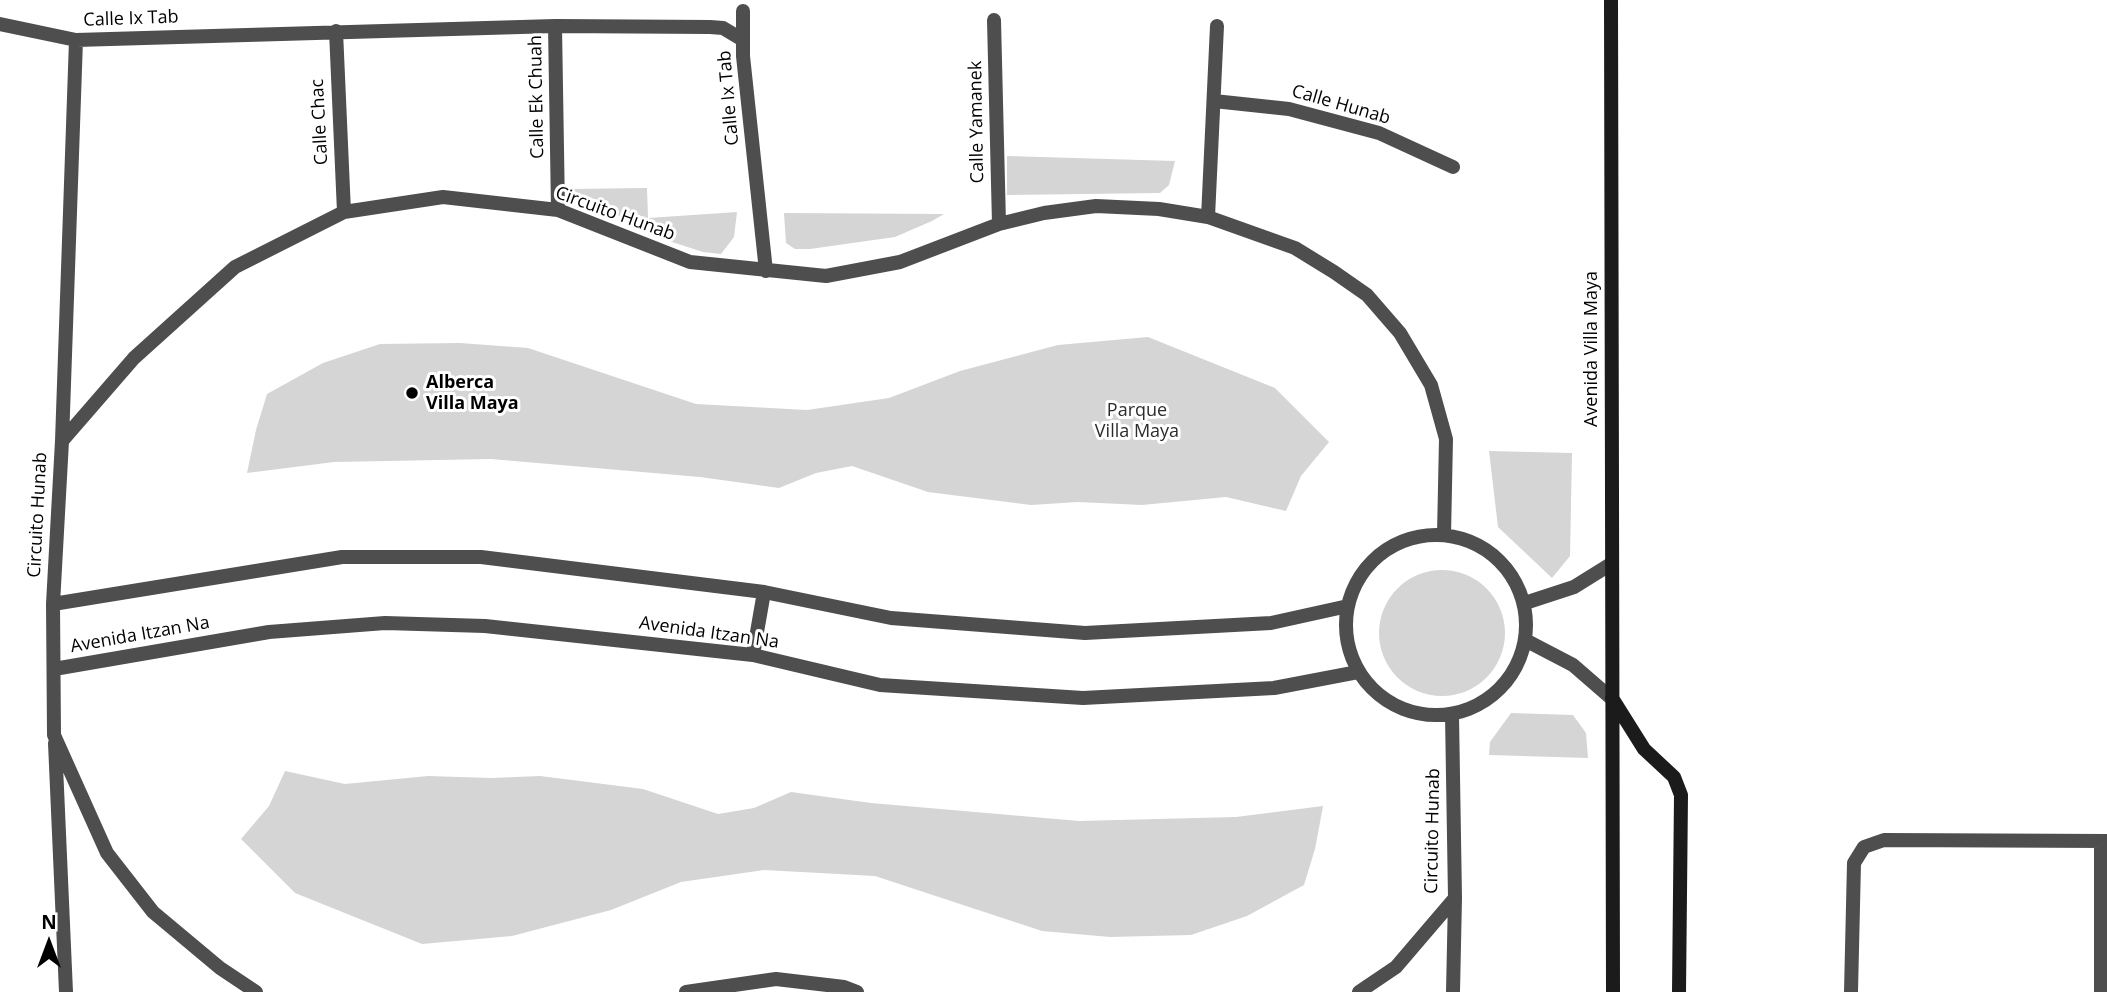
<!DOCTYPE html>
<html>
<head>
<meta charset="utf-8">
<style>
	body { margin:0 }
	#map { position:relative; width:2107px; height:992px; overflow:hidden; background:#fff; font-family:"Open Sans",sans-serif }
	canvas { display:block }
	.north { position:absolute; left:14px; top:908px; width:70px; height:70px; -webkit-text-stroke:5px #fff; paint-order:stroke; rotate:0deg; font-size:19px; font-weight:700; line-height:28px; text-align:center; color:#000 }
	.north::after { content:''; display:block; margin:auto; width:24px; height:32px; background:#000; clip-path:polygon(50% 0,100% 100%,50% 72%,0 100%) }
</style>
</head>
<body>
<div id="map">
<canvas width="2107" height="992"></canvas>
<div class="north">N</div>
</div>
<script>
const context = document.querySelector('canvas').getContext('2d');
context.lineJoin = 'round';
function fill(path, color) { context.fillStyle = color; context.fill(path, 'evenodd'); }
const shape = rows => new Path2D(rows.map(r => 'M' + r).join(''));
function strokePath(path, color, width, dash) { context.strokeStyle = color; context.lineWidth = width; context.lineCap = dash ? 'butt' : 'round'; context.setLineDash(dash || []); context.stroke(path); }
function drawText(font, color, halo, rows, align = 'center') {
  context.font = font + ' "Open Sans",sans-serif'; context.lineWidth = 6; context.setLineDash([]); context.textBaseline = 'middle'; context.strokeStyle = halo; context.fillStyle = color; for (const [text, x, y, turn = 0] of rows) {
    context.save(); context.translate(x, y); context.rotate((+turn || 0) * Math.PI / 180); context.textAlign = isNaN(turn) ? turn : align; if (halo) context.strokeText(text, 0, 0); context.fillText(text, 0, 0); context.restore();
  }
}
const green = shape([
	[1007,156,1175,161,1169,185,1160,193,1007,195],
	[647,188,648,218,737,212,734,237,721,254,703,252,666,240,566,189],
	[784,213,944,214,932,221,895,237,810,249,795,249,786,243],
	[1148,337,1275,388,1329,442,1301,476,1286,511,1226,497,1142,505,1078,502,1031,505,928,492,852,466,816,473,779,488,700,477,491,459,334,462,247,473,256,430,267,394,323,363,380,344,460,343,528,348,696,404,807,410,889,398,960,371,1058,345],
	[1489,451,1572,453,1570,556,1552,578,1498,527],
	'1379 633a63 63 0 1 1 126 0a63 63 0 1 1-126 0Z',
	[1511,713,1573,715,1586,733,1588,758,1489,755,1490,742],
	[285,771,345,784,428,776,491,778,540,776,643,789,718,814,754,808,791,792,871,803,1079,821,1236,817,1323,806,1315,849,1304,885,1247,916,1191,935,1110,937,1042,931,875,876,764,870,681,882,611,910,512,936,422,944,295,893,241,839,269,806]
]);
const minor = shape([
	[743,11,743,56,766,271],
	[994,20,999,224],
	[0,24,76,40,555,26,710,27,723,28,743,40],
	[555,26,558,210],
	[336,31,344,212],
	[1214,101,1289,109,1379,133,1453,167],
	[1208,217,1217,26],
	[62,441,76,40],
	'1346 625a90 90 0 1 1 180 0a90 90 0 1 1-180 0Z',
	[1525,603,1574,587,1611,564],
	[53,604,342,557,481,557,764,592,891,618,1085,633,1271,623,1348,606],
	[1527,641,1573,665,1611,698],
	[753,655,764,592],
	[54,669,269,632,385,623,485,626,753,655,880,685,1083,698,1274,688,1358,672],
	[55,743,66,992],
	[2101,841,2101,992],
	[256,992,220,968,153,912,107,853,54,735,53,604,62,441,134,358,235,267,344,212,443,197,558,210,690,262,826,276,900,262,999,224,1044,213,1096,206,1159,209,1208,217,1295,248,1334,272,1367,295,1400,333,1431,385,1446,439,1444,535],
	[686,992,776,979,844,987,857,992],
	[1359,992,1396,967,1455,898,1452,715],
	[1453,992,1455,898],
	[1851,992,1854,863,1864,847,1884,840,2107,841]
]);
const secondary = shape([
	[1611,0,1613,992],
	[1612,698,1644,749,1674,777,1681,795,1679,992]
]);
const markers = [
	[412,393,7,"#000"]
];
const streetNames = [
	["Calle Ix Tab",131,19,-2],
	["Calle Ek Chuah",537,97,-91],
	["Calle Ix Tab",729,98,-95],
	["Calle Hunab",1341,105,16],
	["Calle Chac",320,122,-93],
	["Calle Yamanek",977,122,-91],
	["Circuito Hunab",615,214,20],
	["Avenida Villa Maya",1592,349,-90],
	["Circuito Hunab",38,515,-87],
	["Avenida Itzan Na",709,633,8],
	["Avenida Itzan Na",140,635,-10],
	["Circuito Hunab",1433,831,-89]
];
const poiNames = [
	["Alberca",426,383],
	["Villa Maya",426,404]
];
const parkNames = [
	["Parque",1137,411],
	["Villa Maya",1137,432]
];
fill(green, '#d5d5d5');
strokePath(minor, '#4e4e4e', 14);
strokePath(secondary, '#1b1b1b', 14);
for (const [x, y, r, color] of markers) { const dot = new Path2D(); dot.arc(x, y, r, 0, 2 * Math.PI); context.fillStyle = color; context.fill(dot); strokePath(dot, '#fff', 2.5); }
drawText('18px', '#000', '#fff', streetNames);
drawText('bold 18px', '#000', '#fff', poiNames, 'left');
drawText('18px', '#2c2c2c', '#fff', parkNames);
</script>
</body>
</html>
